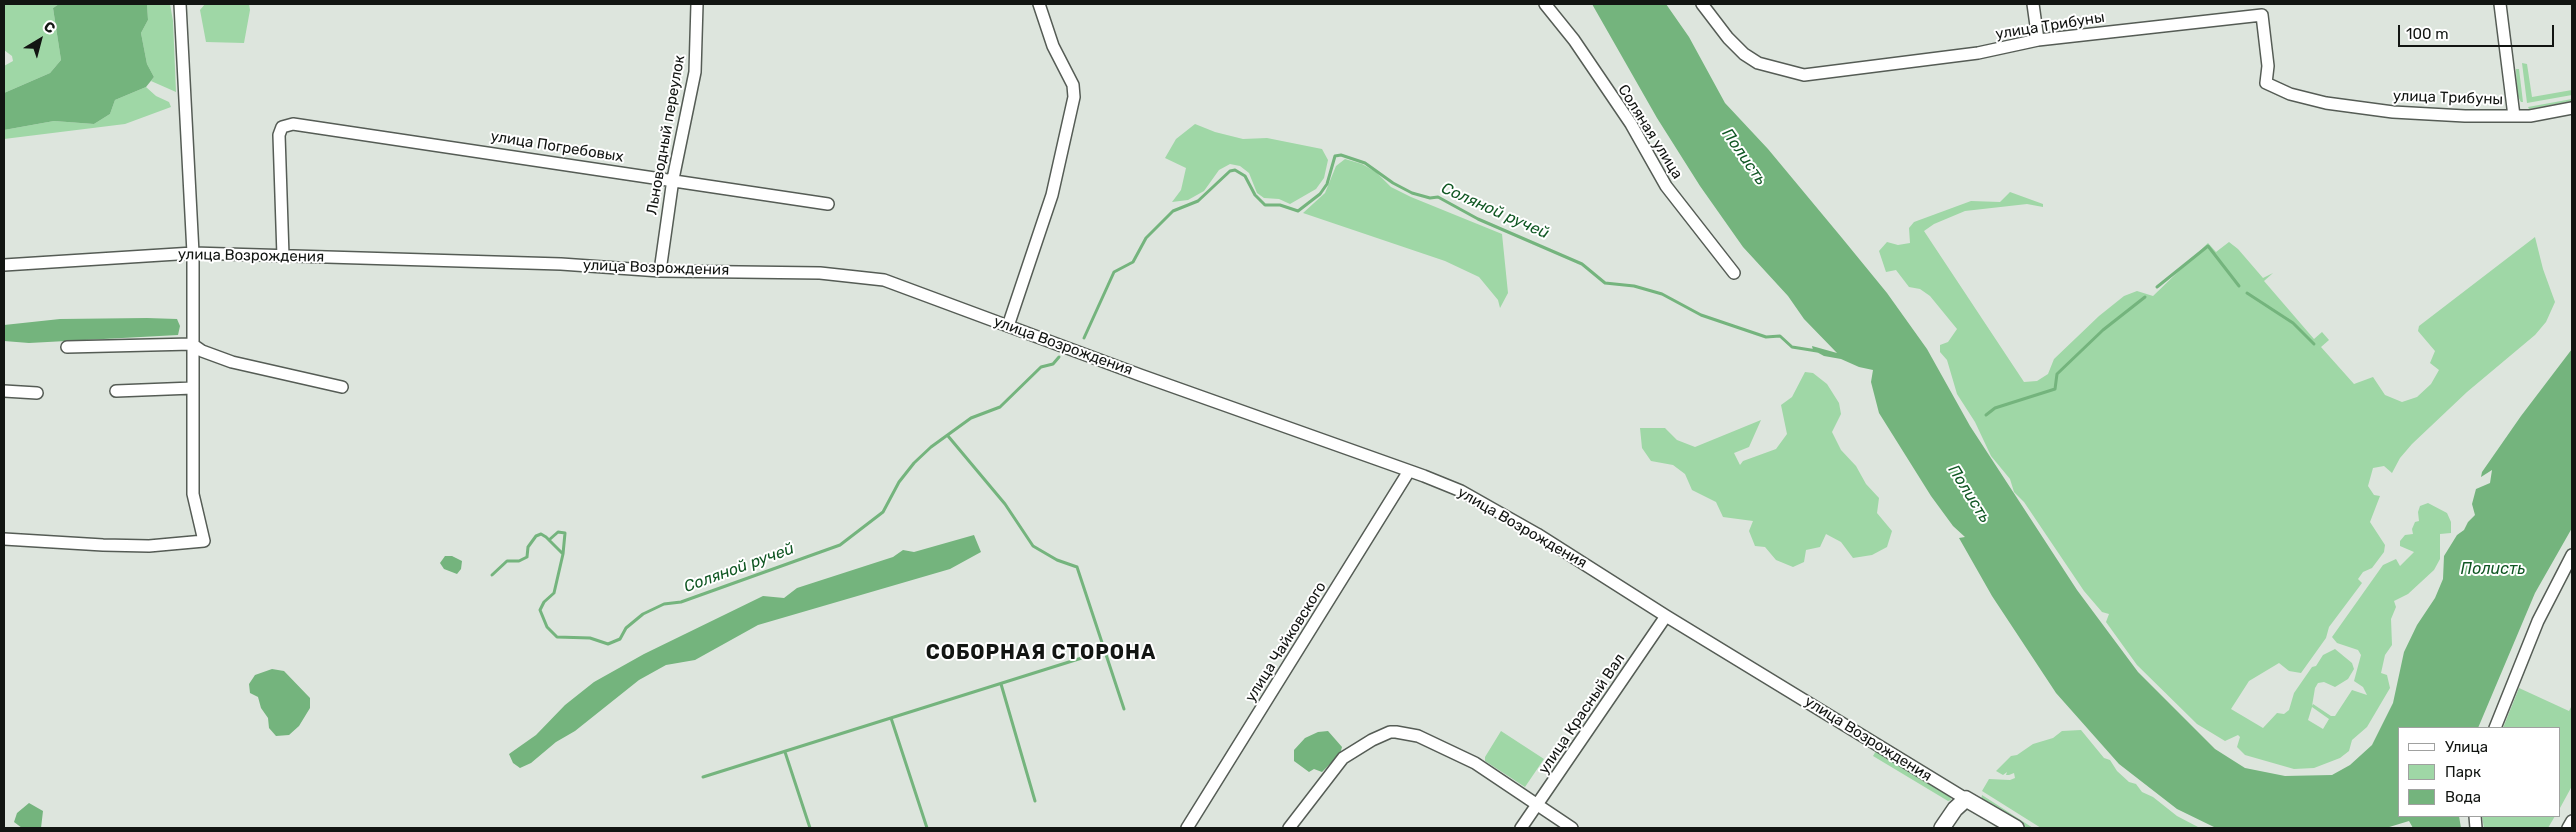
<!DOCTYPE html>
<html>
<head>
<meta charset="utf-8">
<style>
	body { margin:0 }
	#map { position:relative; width:2576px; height:832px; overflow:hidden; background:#dde5dd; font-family:Rubik,sans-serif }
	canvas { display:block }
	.frame { position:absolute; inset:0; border:5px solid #121512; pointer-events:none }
	.legend { position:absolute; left:2398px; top:727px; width:162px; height:90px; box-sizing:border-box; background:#fff; border:1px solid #a0a1a0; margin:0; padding:6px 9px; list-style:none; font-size:15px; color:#121512 }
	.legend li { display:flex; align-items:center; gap:10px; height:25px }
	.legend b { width:25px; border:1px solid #a0a1a0 }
	.north { position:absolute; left:15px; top:15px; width:50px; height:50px; -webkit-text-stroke:4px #fff; paint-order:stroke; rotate:37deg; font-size:14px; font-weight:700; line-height:20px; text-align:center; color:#121512 }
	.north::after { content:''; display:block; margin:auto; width:18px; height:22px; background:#121512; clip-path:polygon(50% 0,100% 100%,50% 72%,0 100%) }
	.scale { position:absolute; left:2398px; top:25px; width:156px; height:22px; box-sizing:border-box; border:2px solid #121512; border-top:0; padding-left:6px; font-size:15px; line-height:18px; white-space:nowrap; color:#121512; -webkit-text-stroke:4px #fff; paint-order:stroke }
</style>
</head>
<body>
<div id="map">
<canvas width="2576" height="832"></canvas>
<div class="frame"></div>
<ul class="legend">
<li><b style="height:6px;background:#fff"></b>Улица</li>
<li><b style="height:14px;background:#9fd7a6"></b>Парк</li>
<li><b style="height:14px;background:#74b47d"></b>Вода</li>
</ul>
<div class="north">С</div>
<div class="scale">100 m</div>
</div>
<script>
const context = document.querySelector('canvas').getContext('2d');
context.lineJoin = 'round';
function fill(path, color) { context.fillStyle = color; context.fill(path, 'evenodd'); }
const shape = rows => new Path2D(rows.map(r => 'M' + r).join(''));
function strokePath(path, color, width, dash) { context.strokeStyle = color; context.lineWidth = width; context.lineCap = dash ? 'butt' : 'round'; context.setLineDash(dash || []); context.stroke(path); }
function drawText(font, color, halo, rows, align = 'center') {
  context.font = font + ' Rubik,sans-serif'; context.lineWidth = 4; context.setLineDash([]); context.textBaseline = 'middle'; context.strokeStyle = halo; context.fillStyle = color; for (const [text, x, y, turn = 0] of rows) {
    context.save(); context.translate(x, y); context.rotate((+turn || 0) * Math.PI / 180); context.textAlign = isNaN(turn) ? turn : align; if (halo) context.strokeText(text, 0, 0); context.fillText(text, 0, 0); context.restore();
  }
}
const green = shape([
	[4,4,59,4,53,8,61,60,50,73,4,93,4,66,13,61,12,56,4,50],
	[147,4,170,4,173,21,176,92,151,81,154,77,147,64,141,33,148,20],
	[205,4,249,4,250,10,244,43,206,42,200,10],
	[2522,63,2527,64,2532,97,2572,90,2572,95,2527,103],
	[2516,69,2519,69,2523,102,2521,102,2517,95],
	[146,87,156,96,169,102,171,107,125,124,4,139,4,130,54,121,94,124,110,114,115,100],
	[2572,99,2572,101,2529,109,2528,107],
	[1195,124,1215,132,1243,139,1267,138,1322,149,1328,160,1324,178,1316,189,1290,204,1279,199,1264,198,1257,193,1249,173,1240,166,1230,164,1219,170,1204,191,1188,200,1172,202,1181,190,1186,168,1165,158,1176,139],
	[1345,159,1362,164,1376,172,1391,187,1411,197,1502,234,1508,293,1500,308,1498,300,1479,277,1445,261,1303,213,1325,193,1336,166],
	[2010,192,2043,204,2043,207,2027,204,1965,211,1934,224,1924,231,2024,382,2037,381,2048,374,2054,359,2099,316,2124,296,2137,291,2153,296,2208,243,2216,252,2229,242,2238,249,2263,278,2273,273,2264,281,2314,339,2322,332,2329,340,2321,347,2354,384,2373,377,2385,395,2402,402,2417,397,2431,384,2439,370,2430,363,2435,351,2418,331,2419,326,2535,237,2543,269,2555,302,2546,322,2535,335,2467,392,2412,444,2400,458,2392,473,2384,466,2373,468,2368,486,2374,495,2380,496,2370,522,2385,545,2384,552,2372,568,2363,572,2358,579,2362,583,2329,627,2326,638,2301,673,2289,671,2279,663,2249,681,2231,709,2263,728,2277,713,2284,714,2289,710,2294,693,2312,667,2316,666,2323,655,2335,649,2352,663,2354,669,2348,679,2335,687,2324,682,2318,683,2315,688,2312,706,2313,704,2331,716,2335,716,2352,690,2367,695,2363,687,2354,681,2361,655,2358,650,2337,643,2332,637,2383,565,2396,559,2400,566,2414,552,2400,546,2400,541,2405,535,2413,534,2412,529,2415,522,2419,521,2418,512,2420,506,2428,503,2447,513,2451,522,2451,533,2440,534,2440,559,2434,570,2408,594,2394,601,2396,607,2391,619,2392,645,2385,655,2381,673,2387,675,2390,688,2367,727,2352,740,2349,751,2340,758,2314,768,2294,769,2245,755,2237,747,2240,737,2238,735,2225,741,2197,724,2137,665,2106,622,2109,614,2102,612,2084,591,2024,502,2014,492,2010,479,1991,456,1975,422,1957,394,1947,360,1940,352,1940,345,1948,342,1957,329,1930,296,1920,289,1909,287,1896,270,1886,272,1879,251,1887,242,1898,245,1910,243,1909,228,1914,222,1971,201,2000,202],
	[2312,707,2329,719,2323,729,2308,720],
	[1805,372,1813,373,1827,384,1839,403,1841,414,1832,432,1841,450,1856,466,1866,484,1879,498,1877,513,1892,531,1887,547,1872,555,1853,558,1841,542,1826,534,1820,547,1806,550,1804,562,1793,567,1776,560,1765,547,1755,546,1749,531,1753,521,1723,517,1716,502,1692,490,1685,474,1673,465,1651,461,1642,448,1640,428,1665,428,1677,440,1695,447,1761,420,1749,447,1734,453,1740,465,1743,461,1776,449,1787,434,1781,405,1792,397],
	[2519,688,2569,711,2572,705,2572,786,2560,808,2560,728,2503,728],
	[2081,730,2104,758,2110,760,2117,771,2129,782,2136,784,2142,792,2153,797,2177,816,2198,827,2207,828,2041,828,1982,791,1989,779,2010,780,2015,778,2014,773,2009,775,2006,775,2007,772,2003,775,1996,771,2011,756,2017,755,2033,744,2053,738,2062,731],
	[1501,731,1544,759,1525,787,1485,761,1485,757],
	[1876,751,1950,796,1951,800,1948,801,1873,756],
	[1982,795,2033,828,2027,828,1981,801],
	[2482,816,2555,816,2548,828,2484,828]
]);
const water = shape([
	[59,4,147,4,148,20,141,33,147,64,154,77,146,87,115,100,110,114,94,124,54,121,4,130,4,93,50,73,61,60,53,8],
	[1592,4,1666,4,1689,37,1725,103,1768,149,1842,238,1887,293,1927,349,1970,426,2019,501,2077,590,2138,672,2215,749,2245,768,2285,776,2332,775,2350,765,2372,745,2393,703,2404,652,2417,625,2435,598,2443,579,2444,556,2457,535,2464,530,2468,522,2475,515,2472,504,2476,489,2490,483,2492,470,2481,477,2482,472,2521,416,2572,349,2572,528,2535,593,2478,728,2400,728,2400,816,2459,816,2461,828,2413,828,2409,821,2386,828,2216,828,2177,809,2119,764,2056,693,1992,596,1959,538,1965,537,1953,526,1931,496,1879,413,1871,382,1873,370,1859,367,1841,359,1824,356,1813,350,1812,346,1837,353,1804,319,1788,296,1743,247,1700,186,1657,118],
	[147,318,177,319,180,326,178,335,29,343,4,341,4,325,60,319],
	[974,535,981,552,950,569,758,625,695,660,666,665,639,680,575,731,556,742,531,763,520,768,513,763,509,754,536,735,565,705,594,682,644,654,763,596,784,598,797,588,893,557,903,550,914,552],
	[445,556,452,556,462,561,461,569,457,574,444,569,440,563],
	[272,669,284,671,310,698,310,708,299,726,289,735,276,736,269,728,268,718,261,708,258,697,250,693,249,684,255,675],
	[1328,731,1342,747,1340,754,1322,772,1314,769,1309,772,1294,761,1294,750,1305,738,1318,732],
	[29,803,43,811,41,828,22,828,14,822,17,813]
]);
const stream = shape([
	[2157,287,2208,246,2239,286],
	[2247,293,2293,323,2314,344],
	[1084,338,1114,272,1133,262,1146,238,1173,211,1198,201,1230,171,1235,170,1245,176,1255,195,1265,205,1280,205,1298,211,1320,194,1327,184,1335,156,1341,155,1365,163,1393,183,1412,193,1430,198,1438,197,1478,219,1582,264,1605,283,1634,286,1662,294,1701,315,1766,337,1780,336,1792,347,1817,351],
	[1986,415,1995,408,2055,389,2057,374,2103,330,2145,297],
	[948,436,1005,504,1033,546,1057,560,1077,567,1124,709],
	[549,540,558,532,565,533,563,554],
	[492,575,507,561,519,561,527,557,528,547,536,536,541,534,546,537,563,554,554,593,544,602,540,610,547,627,557,637,590,638,608,644,620,639,626,628,643,614,664,604,681,602,840,545,883,512,899,482,914,463,931,447,971,418,1000,407,1041,367,1053,364,1059,357],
	[1001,684,1035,801],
	[891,718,927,828],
	[785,752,810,828],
	[703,777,1104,651]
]);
const street = shape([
	[1545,4,1574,40,1631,124,1666,186,1734,273],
	[1702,4,1728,38,1744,54,1758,63,1804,75,1978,53,2038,40,2262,15,2268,66,2266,83,2290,94,2326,103,2393,112,2465,116,2530,116,2572,108],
	[2033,4,2038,40],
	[2500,4,2514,116],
	[283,256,279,135,282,127,293,124,828,204],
	[4,265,193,253,561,264,660,271,820,273,884,280,1140,375,1424,476,1461,491,1537,534,1666,616,1966,799],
	[660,271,673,179,695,72,697,4],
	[1008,326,1052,195,1074,97,1073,85,1053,46,1039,4],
	[67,347,192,344,202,351,232,362,342,387],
	[4,391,37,393],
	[116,391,193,388],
	[4,539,103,545,149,546,204,541,193,494,193,253,180,4],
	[2495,728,2538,621,2572,555],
	[2475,816,2476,828],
	[1187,828,1409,471],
	[1289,828,1343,758,1372,740,1390,732,1396,732,1418,736,1475,763,1572,828],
	[1521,828,1666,616],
	[2568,828,2572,821]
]);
const secondary = shape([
	[1942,828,1955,809,1966,799,2016,828]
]);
const streetNames = [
	["улица Трибуны",2050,26,-9],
	["улица Трибуны",2448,98,2],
	["Соляная улица",1650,132,58],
	["Льноводный переулок",666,135,-80],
	["улица Погребовых",557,147,9],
	["улица Возрождения",251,256,1],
	["улица Возрождения",656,268,2],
	["улица Возрождения",1063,346,20],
	["улица Возрождения",1522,528,30],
	["улица Чайковского",1286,642,-58],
	["улица Красный Вал",1582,714,-56],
	["улица Возрождения",1868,739,32]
];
const waterNames = [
	["Полисть",1744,157,55],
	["Соляной ручей",1495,211,24],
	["Полисть",1969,494,58],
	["Соляной ручей",739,568,-20],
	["Полисть",2493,569]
];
const districtNames = [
	["СОБОРНАЯ СТОРОНА",1041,653]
];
fill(green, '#9fd7a6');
fill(water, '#74b47d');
strokePath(stream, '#74b47d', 3);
strokePath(street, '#555c55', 14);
strokePath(secondary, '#555c55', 18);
strokePath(street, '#fff', 11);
strokePath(secondary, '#fff', 15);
drawText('15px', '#121512', '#fff', streetNames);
drawText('italic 16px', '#105723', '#fff', waterNames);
context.letterSpacing = '1px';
drawText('bold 20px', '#121512', '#fff', districtNames);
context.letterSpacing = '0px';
</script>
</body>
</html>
